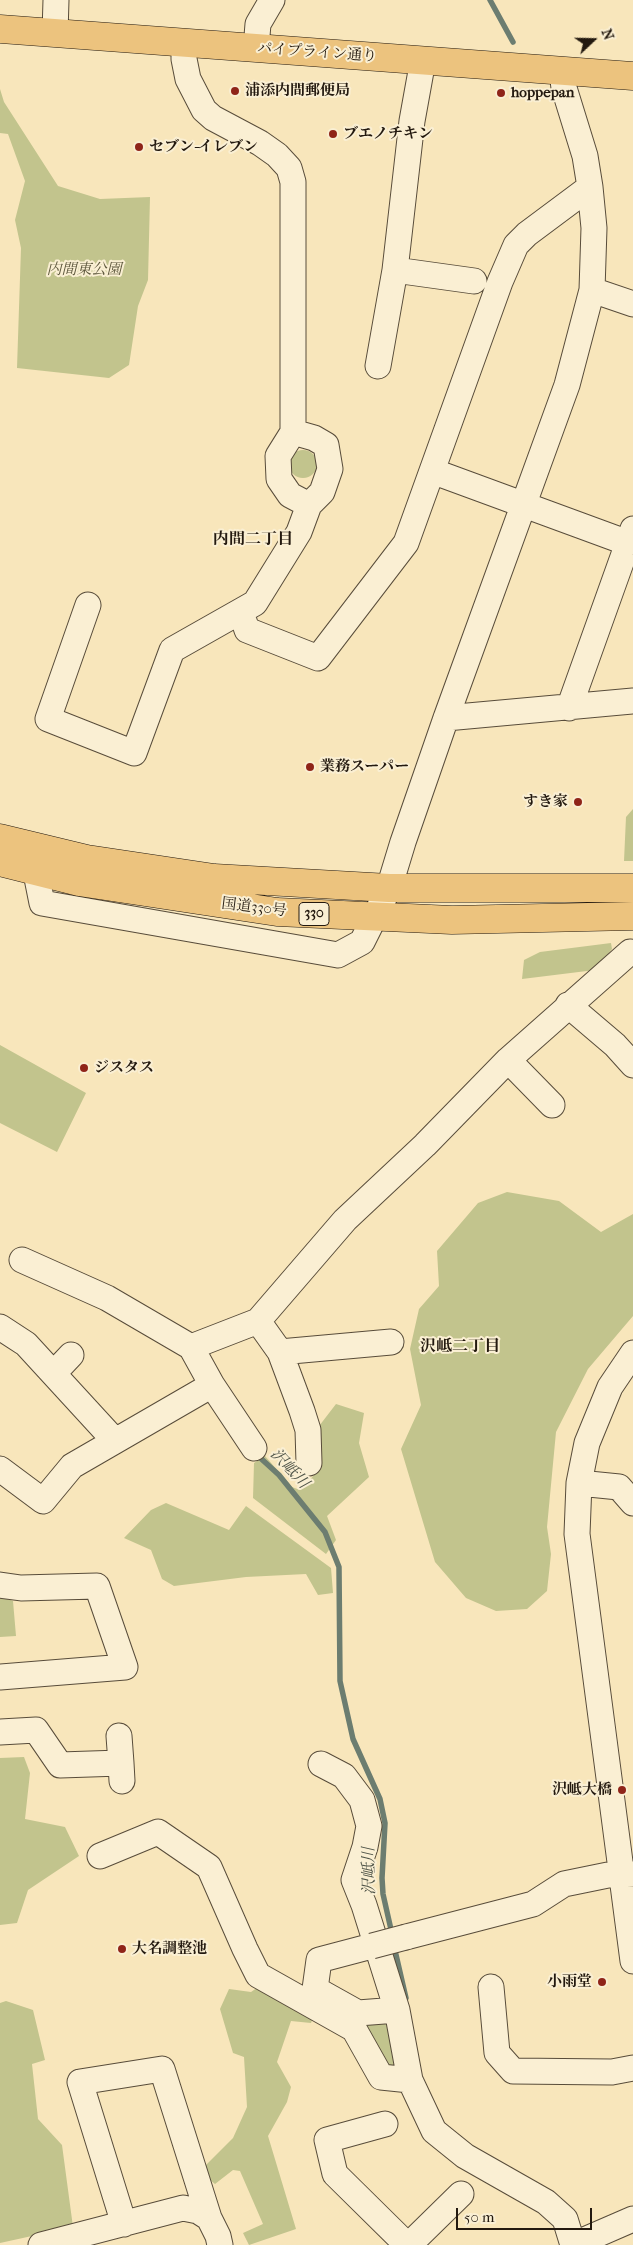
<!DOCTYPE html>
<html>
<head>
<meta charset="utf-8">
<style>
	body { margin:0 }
	#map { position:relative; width:633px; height:2245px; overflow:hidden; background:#f8e6bb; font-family:"IM FELL French Canon",serif }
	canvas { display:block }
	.north { position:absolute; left:568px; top:15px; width:50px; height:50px; -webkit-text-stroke:4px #faefd3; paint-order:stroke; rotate:69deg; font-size:14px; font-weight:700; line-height:20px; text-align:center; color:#23190f }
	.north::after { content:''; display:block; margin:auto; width:18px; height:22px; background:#23190f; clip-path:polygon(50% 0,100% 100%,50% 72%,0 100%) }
	.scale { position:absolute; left:456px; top:2208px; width:136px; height:22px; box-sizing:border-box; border:2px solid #23190f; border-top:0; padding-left:6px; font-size:15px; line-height:18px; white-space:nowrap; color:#23190f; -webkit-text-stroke:4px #faefd3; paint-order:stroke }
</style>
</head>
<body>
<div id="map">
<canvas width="633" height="2245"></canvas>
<div class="north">N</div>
<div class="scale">50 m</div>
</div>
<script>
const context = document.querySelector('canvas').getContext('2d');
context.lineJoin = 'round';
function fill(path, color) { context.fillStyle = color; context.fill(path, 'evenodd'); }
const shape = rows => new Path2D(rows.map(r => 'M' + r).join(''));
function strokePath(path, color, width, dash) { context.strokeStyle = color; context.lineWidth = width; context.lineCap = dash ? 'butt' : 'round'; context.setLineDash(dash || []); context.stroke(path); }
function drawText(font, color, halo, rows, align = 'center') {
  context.font = font + ' "IM FELL French Canon","Noto Serif JP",serif'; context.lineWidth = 4; context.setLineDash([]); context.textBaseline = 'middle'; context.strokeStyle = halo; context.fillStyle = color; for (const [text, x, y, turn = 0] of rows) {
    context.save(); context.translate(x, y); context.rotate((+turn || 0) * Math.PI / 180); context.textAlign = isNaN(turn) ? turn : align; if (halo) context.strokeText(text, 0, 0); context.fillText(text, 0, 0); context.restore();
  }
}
const green = shape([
	[0,89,4,102,58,186,100,199,150,197,148,280,138,306,129,365,109,378,17,368,21,248,15,220,25,181,8,134,0,133],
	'289 464a14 14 0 1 1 28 0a14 14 0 1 1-28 0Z',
	[633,809,633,861,624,861,626,817],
	[611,943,612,949,595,970,522,979,524,960,540,952],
	[0,1045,86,1093,57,1152,0,1123],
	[507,1192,559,1201,601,1232,633,1214,633,1316,588,1369,556,1432,547,1527,551,1554,547,1591,527,1609,496,1611,466,1598,435,1562,401,1449,421,1405,410,1349,419,1309,439,1286,437,1251,478,1203],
	[336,1404,364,1413,359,1443,369,1477,327,1516,336,1540,326,1554,253,1498,254,1463,265,1456,292,1487,300,1490,318,1471,316,1430],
	[166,1503,229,1530,246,1506,331,1568,333,1593,318,1595,306,1574,246,1577,174,1586,162,1579,151,1550,124,1538,151,1510],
	[0,1596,13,1601,16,1636,0,1637],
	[24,1757,30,1773,25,1819,65,1827,79,1856,28,1890,17,1923,0,1925,0,1758],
	[264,1983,315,2012,311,2023,291,2021,277,2062,291,2087,287,2102,268,2136,296,2229,249,2245,243,2233,263,2224,240,2171,233,2170,215,2184,205,2176,204,2167,233,2138,247,2107,244,2057,233,2053,220,2009,229,1989,251,1992],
	[6,2001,33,2010,45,2060,32,2064,38,2119,62,2145,73,2227,0,2243,0,2003],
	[390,2018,401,2074,384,2071,363,2021]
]);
const stream = shape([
	[490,0,513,42],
	[256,1454,279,1475,325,1532,339,1567,340,1681,353,1739,380,1799,385,1823,382,1878,383,1894,392,1934],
	[394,1946,406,1998]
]);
const minor = shape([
	[55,33,56,0],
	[184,43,184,59,188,79,204,110,213,118,260,143,277,155,289,168,293,182,293,432,278,456,279,479,290,495,309,505],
	[256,48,258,24,272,0],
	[395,270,474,281],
	[592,290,633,304],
	[378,366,395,270,412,121,423,60],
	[432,471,628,543],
	[88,605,48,719,134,753,172,650,255,603,299,532,309,505,322,492,330,469,326,445,314,438,293,432],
	[241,612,247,630,318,658,406,543,500,282,516,245,527,234,590,187],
	[569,708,633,529],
	[446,718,633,701],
	[36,873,42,903,338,955,362,942,389,888,403,842,446,718,567,385,592,290,594,228,590,187,585,156,564,88,562,72],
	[568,1005,615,1045,633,1065],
	[508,1060,552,1105],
	[22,1260,107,1298,191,1347],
	[258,1321,280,1352,302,1411,308,1430,309,1463],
	[0,1327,26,1344,115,1441],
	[280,1352,391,1342],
	[633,1353,610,1387,587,1443,579,1483,577,1534,633,1961],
	[54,1373,71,1355],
	[212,1385,254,1448],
	[0,1469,43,1501,72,1466,212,1385,191,1347,258,1321,345,1220,425,1145,508,1060,630,952],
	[579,1483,619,1487,633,1503],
	[0,1585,21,1588,97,1586,125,1667,0,1677],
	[0,1732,36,1730,60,1765,121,1763,122,1781],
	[119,1736,121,1763],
	[321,1764,344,1776,362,1800,369,1826,365,1847,354,1880,364,1905,397,2010,410,2080,434,2131,465,2156,546,2202,565,2219,573,2245],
	[100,1856,158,1832,209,1867,245,1949,258,1975,354,2029,381,2077,410,2080],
	[406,1937,533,1904,564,1884,608,1875,633,1874],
	[372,1946,319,1960,315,1989,358,2013,397,2010],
	[491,1987,497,2053,513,2071,612,2072,633,2068],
	[385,2124,327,2140,335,2174,407,2245],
	[124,2224,80,2082,162,2069,209,2218],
	[41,2245,183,2208,198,2211,209,2218,218,2236,220,2245],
	[409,2245,461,2194],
	[573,2245,633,2219]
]);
const major = shape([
	[0,29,633,76]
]);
const highway = shape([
	[0,838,87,859,214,878,389,888,633,888],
	[0,862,79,882,277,912,452,920,633,916]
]);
const minorBridge = shape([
	[372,1946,406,1937]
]);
const markers = [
	[235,91,5,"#8f2418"],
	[501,93,5,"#8f2418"],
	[333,134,5,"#8f2418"],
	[139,147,5,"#8f2418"],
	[310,767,5,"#8f2418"],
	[578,802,5,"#8f2418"],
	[84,1068,5,"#8f2418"],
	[622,1790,5,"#8f2418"],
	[122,1949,5,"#8f2418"],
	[602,1982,5,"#8f2418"]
];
const shields = [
	[314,914,30]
];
const shieldNames = [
	["330",314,914]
];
const streetNames = [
	["パイプライン通り",317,53,4],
	["国道330号",254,908,7]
];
const poiNames = [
	["浦添内間郵便局",245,91],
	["hoppepan",511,93],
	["ブエノチキン",343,134],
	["セブン-イレブン",149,147],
	["業務スーパー",320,767],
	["すき家",568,802,"right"],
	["ジスタス",94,1068],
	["沢岻大橋",612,1790,"right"],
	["大名調整池",132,1949],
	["小雨堂",592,1982,"right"]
];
const parkNames = [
	["内間東公園",84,270]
];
const neighbourhoodNames = [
	["内間二丁目",253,540],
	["沢岻二丁目",460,1347]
];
const waterNames = [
	["沢岻川",289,1469,47],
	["沢岻川",370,1871,-91]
];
fill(green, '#c2c48d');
strokePath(stream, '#6c7d70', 5.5);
strokePath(minor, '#584c3a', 27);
strokePath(major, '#23190f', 29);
strokePath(highway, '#23190f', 29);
strokePath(minor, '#faefd3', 25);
strokePath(major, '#ecc37e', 28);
strokePath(highway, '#ecc37e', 28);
strokePath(minorBridge, '#584c3a', 27, []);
strokePath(minorBridge, '#faefd3', 25);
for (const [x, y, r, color] of markers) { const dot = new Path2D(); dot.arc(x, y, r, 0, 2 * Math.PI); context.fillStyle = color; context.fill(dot); strokePath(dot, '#faefd3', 2); }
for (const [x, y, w] of shields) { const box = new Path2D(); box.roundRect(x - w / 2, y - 11.5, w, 23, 4); context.fillStyle = '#faefd3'; context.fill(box); strokePath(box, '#23190f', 1); }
drawText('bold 14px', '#23190f', null, shieldNames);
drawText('15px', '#23190f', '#faefd3', streetNames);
drawText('bold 15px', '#23190f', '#faefd3', poiNames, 'left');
drawText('italic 15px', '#5b553b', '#faefd3', parkNames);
drawText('bold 16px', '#23190f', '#faefd3', neighbourhoodNames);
drawText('italic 16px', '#4e5347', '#faefd3', waterNames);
</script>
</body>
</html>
